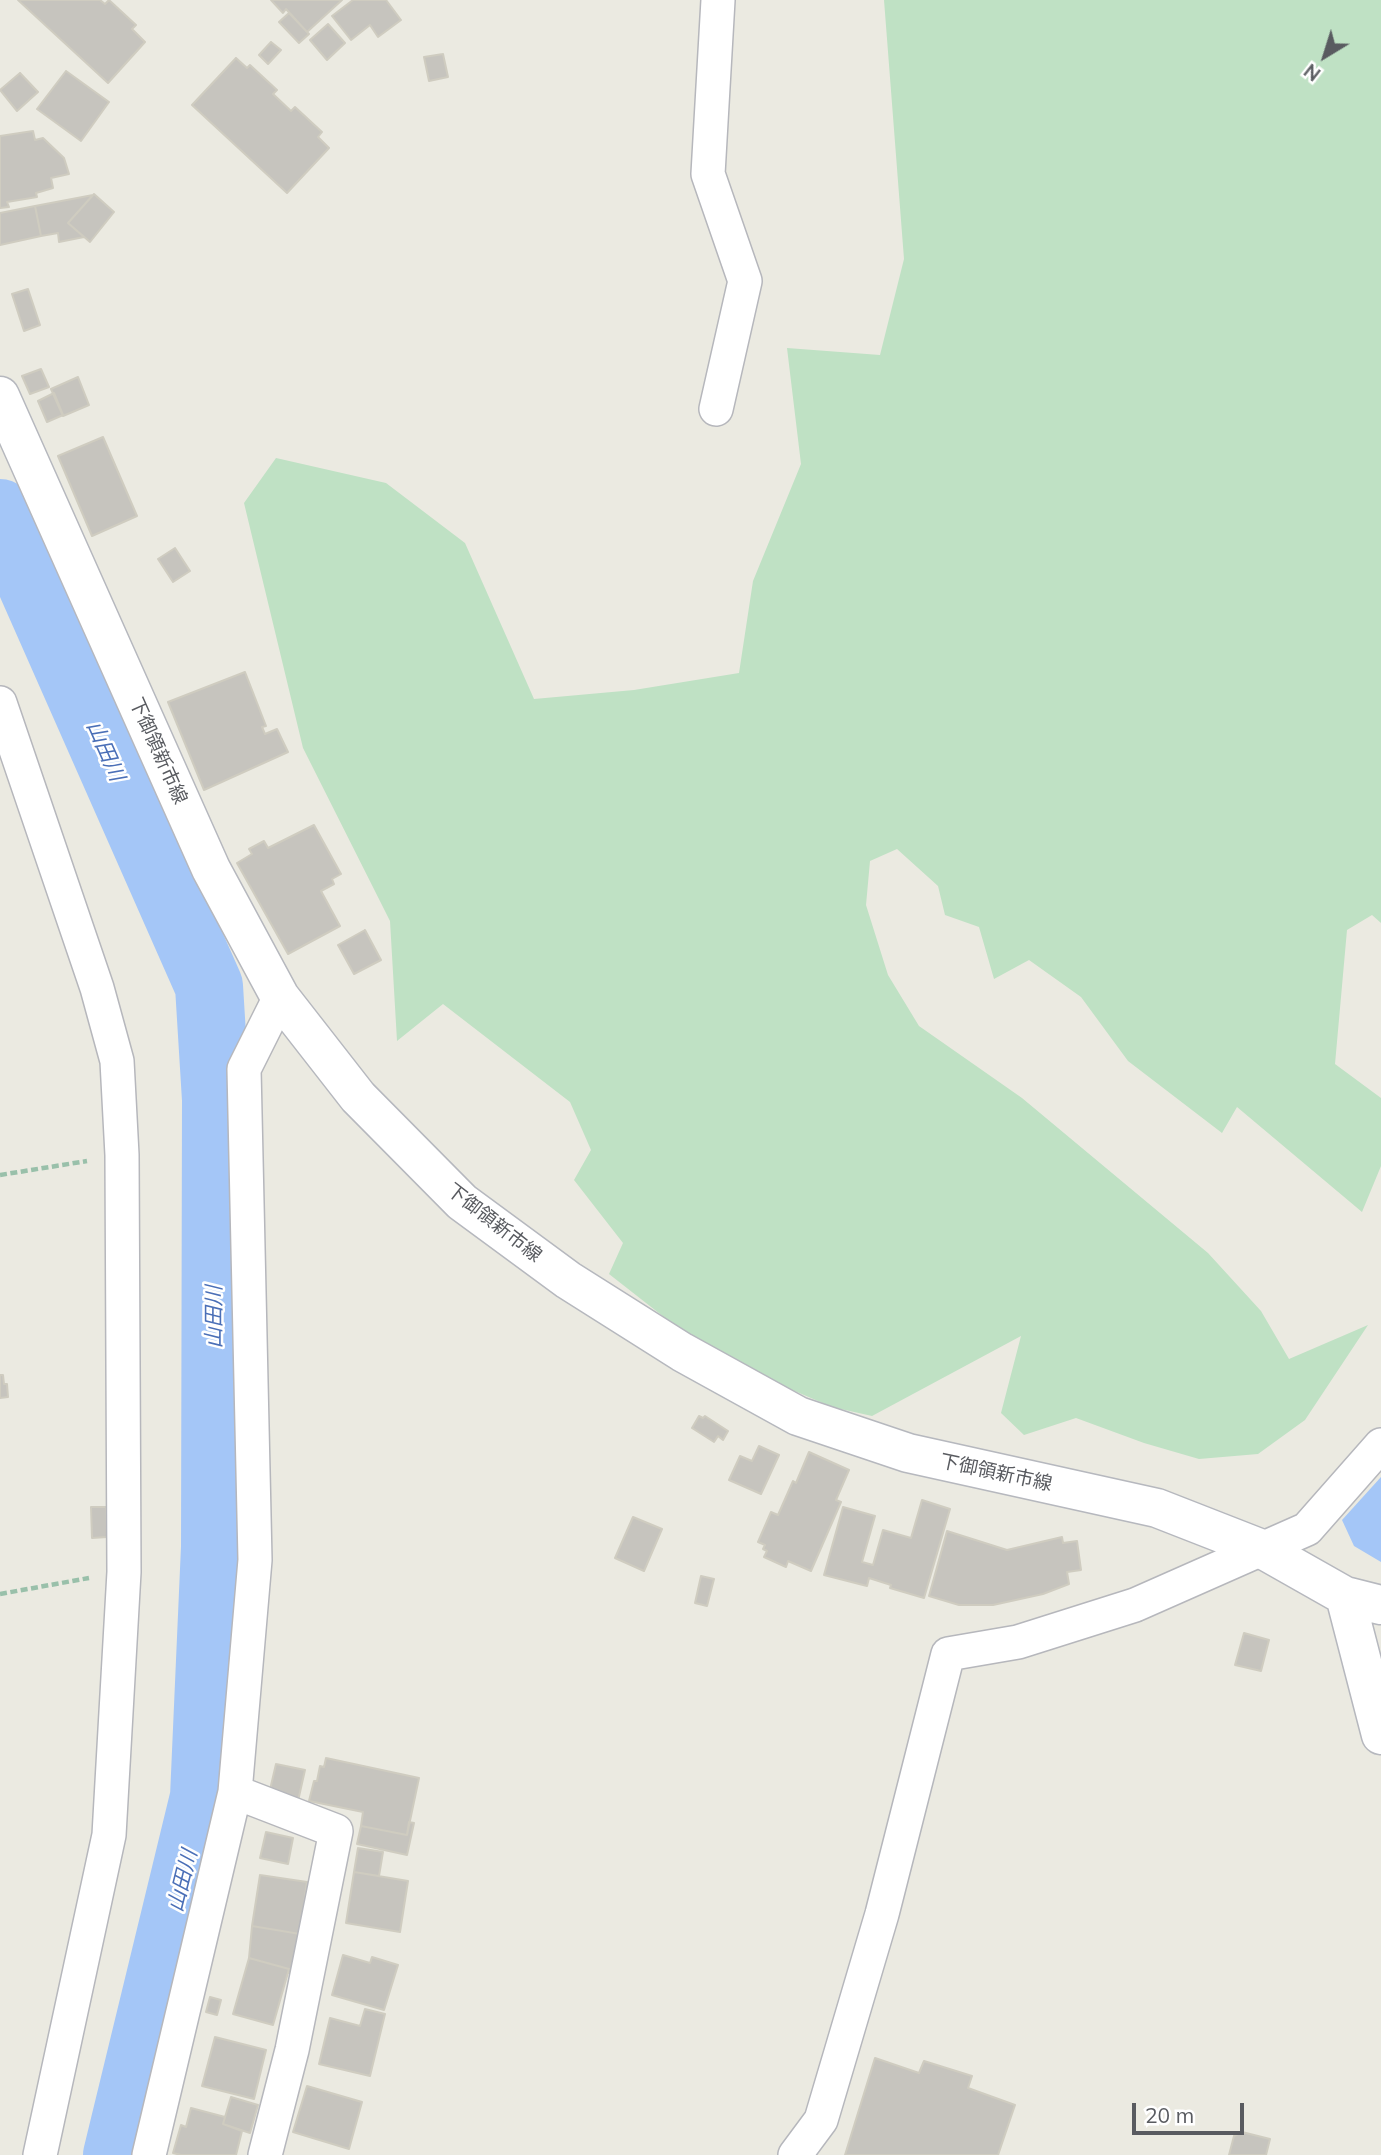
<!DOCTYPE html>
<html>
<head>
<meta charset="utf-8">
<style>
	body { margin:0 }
	#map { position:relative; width:1381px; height:2155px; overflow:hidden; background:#ebeae1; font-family:Mulish,sans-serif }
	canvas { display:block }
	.north { position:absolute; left:1290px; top:21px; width:70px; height:70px; -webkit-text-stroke:5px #fff; paint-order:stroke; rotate:218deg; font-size:19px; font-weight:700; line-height:28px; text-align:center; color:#595b60 }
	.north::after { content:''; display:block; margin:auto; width:24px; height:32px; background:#595b60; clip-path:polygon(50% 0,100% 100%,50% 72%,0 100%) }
	.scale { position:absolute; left:1132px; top:2103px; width:112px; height:32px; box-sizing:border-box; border:4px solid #595b60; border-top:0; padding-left:9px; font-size:21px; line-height:24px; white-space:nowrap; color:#595b60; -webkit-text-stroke:5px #fff; paint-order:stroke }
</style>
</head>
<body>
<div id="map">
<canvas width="1381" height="2155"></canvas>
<div class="north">N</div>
<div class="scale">20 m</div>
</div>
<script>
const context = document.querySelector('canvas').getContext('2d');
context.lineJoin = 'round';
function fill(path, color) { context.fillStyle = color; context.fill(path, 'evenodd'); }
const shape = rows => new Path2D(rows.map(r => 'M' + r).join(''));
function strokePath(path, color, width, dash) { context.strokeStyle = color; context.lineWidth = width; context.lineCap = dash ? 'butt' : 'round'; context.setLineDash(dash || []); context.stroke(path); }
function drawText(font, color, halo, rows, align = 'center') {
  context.font = font + ' Mulish,"Noto Sans JP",sans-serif'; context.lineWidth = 5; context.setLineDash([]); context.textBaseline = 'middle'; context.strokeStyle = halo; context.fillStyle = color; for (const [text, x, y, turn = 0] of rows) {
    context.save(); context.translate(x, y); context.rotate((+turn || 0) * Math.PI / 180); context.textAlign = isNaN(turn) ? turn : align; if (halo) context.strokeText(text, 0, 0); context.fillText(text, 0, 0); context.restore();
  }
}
const green = shape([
	[884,0,1381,0,1381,923,1372,915,1347,930,1335,1064,1381,1098,1381,1166,1362,1212,1237,1107,1222,1133,1128,1061,1081,997,1029,960,994,979,979,927,945,915,938,886,897,849,870,861,866,905,888,975,919,1026,1022,1098,1208,1253,1261,1311,1289,1359,1368,1325,1305,1420,1258,1454,1199,1459,1144,1443,1076,1418,1024,1435,1001,1413,1021,1336,872,1416,832,1407,715,1357,609,1274,623,1243,574,1180,591,1150,570,1102,443,1004,397,1041,390,921,303,748,244,503,276,458,386,483,465,543,534,699,634,690,739,673,753,581,801,464,787,348,880,355,904,259]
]);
const water = shape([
	[1381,1477,1381,1562,1354,1546,1342,1520]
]);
const river = shape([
	[0,513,209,986,216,1100,215,1547,204,1797,117,2155]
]);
const building = shape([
	[18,0,100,0,105,4,109,0,136,25,132,29,145,42,108,83,18,0],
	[271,0,342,0,307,32,286,9,283,13,271,0],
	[353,0,386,0,401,20,378,37,370,25,351,40,332,16,353,0],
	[289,13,309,34,299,43,279,22,289,13],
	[328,24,345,43,327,60,310,40,328,24],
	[271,42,281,50,268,64,259,55,271,42],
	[443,54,448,77,429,81,424,57,443,54],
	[236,58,247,68,250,65,277,90,273,94,291,111,295,107,322,132,318,137,329,148,287,193,192,105,236,58],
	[66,71,109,102,81,141,37,109,66,71],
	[20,73,38,92,17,111,0,90,20,73],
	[33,131,35,140,43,138,64,158,69,174,51,178,53,188,36,193,37,197,7,202,9,207,0,208,0,136,33,131],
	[94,194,114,212,90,242,68,223,94,194],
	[93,195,68,223,84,237,59,242,58,233,41,236,35,206,93,195],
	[35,206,41,236,0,245,0,213,35,206],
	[28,289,40,325,24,331,12,294,28,289],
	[41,369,49,387,30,394,22,376,41,369],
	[78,377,89,405,63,416,51,389,78,377],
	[54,393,63,415,47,422,38,401,54,393],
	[103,437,137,516,92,536,58,456,103,437],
	[175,548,190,571,173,582,158,559,175,548],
	[245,672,266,726,262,727,265,734,277,729,288,752,204,790,168,702,245,672],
	[314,825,341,874,332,879,334,884,321,891,340,926,288,954,237,863,252,854,249,849,264,841,268,848,314,825],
	[365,930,381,960,354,974,338,945,365,930],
	[0,1375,3,1375,4,1384,7,1384,8,1397,0,1398,0,1375],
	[699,1416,703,1418,705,1416,728,1431,723,1440,718,1436,714,1442,692,1428,699,1416],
	[759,1446,779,1455,761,1494,729,1480,740,1456,752,1461,759,1446],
	[809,1452,849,1470,836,1500,841,1502,811,1571,788,1561,786,1567,764,1557,767,1551,763,1549,765,1545,758,1542,771,1512,778,1515,793,1481,796,1483,809,1452],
	[922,1500,950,1509,924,1598,890,1588,891,1585,869,1578,867,1586,824,1575,843,1507,875,1516,862,1562,873,1565,883,1530,911,1538,922,1500],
	[91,1507,106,1507,107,1537,92,1538,91,1507],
	[633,1517,662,1529,644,1571,615,1558,633,1517],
	[947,1531,1007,1550,1062,1537,1063,1543,1077,1541,1081,1570,1067,1572,1069,1584,1043,1594,993,1605,959,1605,929,1596,947,1531],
	[701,1576,714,1579,707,1606,695,1603,701,1576],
	[1244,1633,1269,1640,1261,1671,1235,1665,1244,1633],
	[326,1758,419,1778,407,1835,361,1826,363,1812,309,1801,314,1781,317,1781,320,1766,324,1767,326,1758],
	[276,1764,305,1770,298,1801,269,1794,276,1764],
	[409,1822,414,1823,407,1855,357,1844,361,1826,407,1835,409,1822],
	[266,1832,293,1838,288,1864,260,1858,266,1832],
	[358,1848,383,1852,379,1876,354,1872,358,1848],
	[354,1872,408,1881,400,1932,346,1923,354,1872],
	[260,1875,307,1882,300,1934,252,1926,260,1875],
	[252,1926,300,1934,293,1973,288,1973,289,1969,249,1958,252,1926],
	[343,1955,370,1963,372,1957,398,1965,384,2010,332,1995,343,1955],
	[249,1958,289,1969,273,2025,233,2014,249,1958],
	[210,1997,221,2000,217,2015,206,2012,210,1997],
	[365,2009,385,2014,370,2076,319,2064,330,2018,360,2026,365,2009],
	[215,2037,266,2050,254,2099,202,2086,215,2037],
	[875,2058,919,2073,924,2061,972,2076,968,2088,1015,2105,998,2155,845,2155,875,2058],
	[307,2086,362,2102,349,2149,293,2132,307,2086],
	[231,2097,258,2105,250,2133,223,2124,231,2097],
	[191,2108,225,2117,223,2124,242,2131,236,2155,181,2155,173,2153,181,2125,186,2127,191,2108],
	[1242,2132,1270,2139,1266,2155,1229,2155,1234,2136,1242,2132]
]);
const path = shape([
	[0,1175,87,1161],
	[0,1594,89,1578]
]);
const minor = shape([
	[716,409,745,281,708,174,718,0],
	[0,703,97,988,117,1061,122,1155,124,1572,109,1835,40,2155],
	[235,1792,336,1831,292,2050,265,2155],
	[149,2155,235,1792,255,1560,244,1069,280,997],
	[795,2155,821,2120,882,1914,948,1654,1018,1642,1135,1605,1307,1529,1381,1445]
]);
const secondary = shape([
	[0,396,211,869,280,997,358,1097,462,1202,568,1280,682,1352,798,1416,908,1453,1157,1508,1262,1549,1345,1596,1381,1605],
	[1345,1596,1381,1735]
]);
const streetNames = [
	["下御領新市線",158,751,66],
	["下御領新市線",494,1223,38],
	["下御領新市線",996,1473,12]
];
const waterNames = [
	["山田川",105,751,66],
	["山田川",215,1317,-90],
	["山田川",183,1881,-76]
];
fill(green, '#bfe1c4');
fill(water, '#a4c6f7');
strokePath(river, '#a4c6f7', 68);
fill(building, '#c6c4be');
strokePath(building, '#cfccc0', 2);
strokePath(minor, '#b6b7bc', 36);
strokePath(secondary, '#b6b8be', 41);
strokePath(path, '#99c0aa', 4.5, [7, 3.5]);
strokePath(minor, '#fff', 33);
strokePath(secondary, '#fff', 38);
drawText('19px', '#595b60', '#fff', streetNames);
drawText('italic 21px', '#4a6fb7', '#fff', waterNames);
</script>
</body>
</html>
